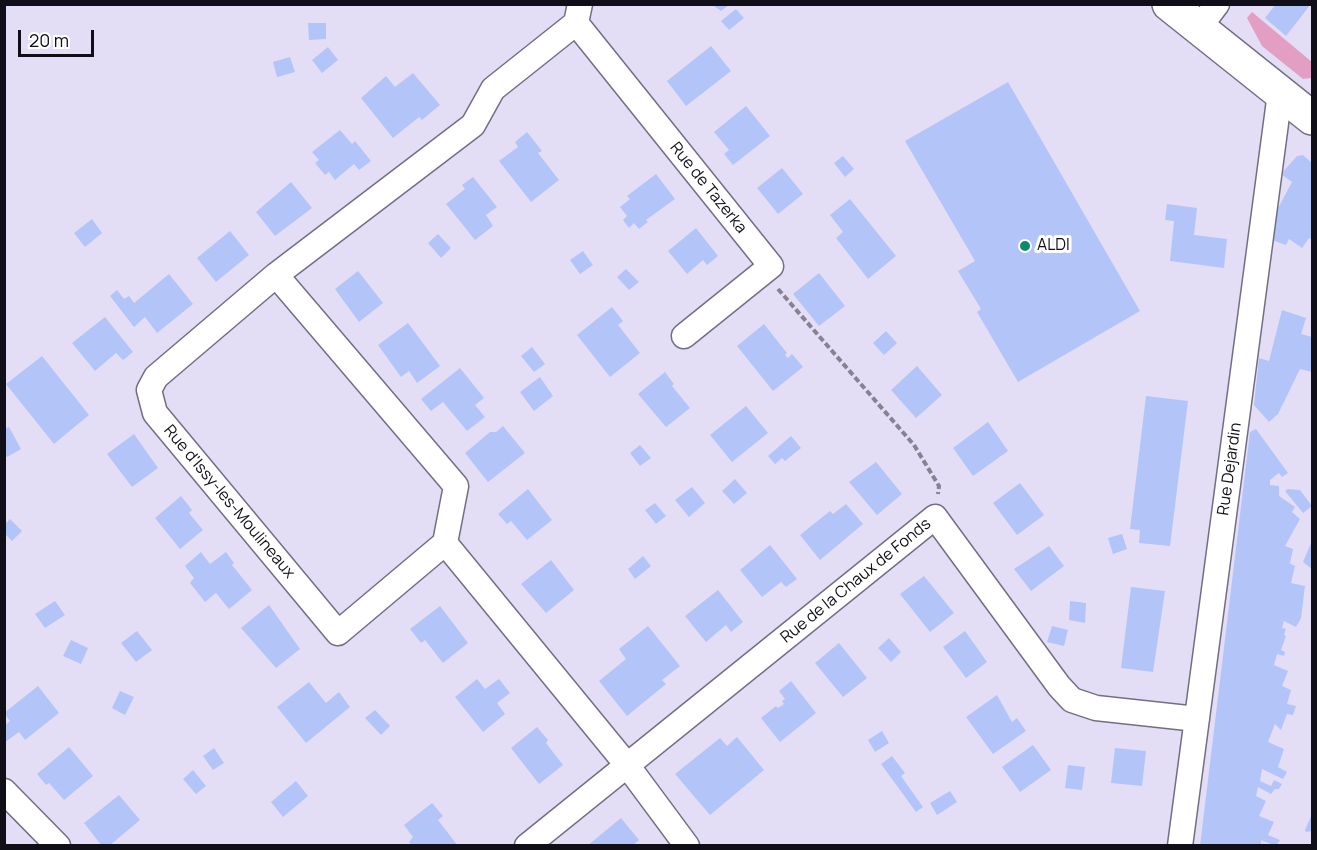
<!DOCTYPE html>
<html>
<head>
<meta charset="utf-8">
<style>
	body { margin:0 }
	#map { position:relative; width:1317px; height:850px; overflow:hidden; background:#e3def5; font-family:Manrope,sans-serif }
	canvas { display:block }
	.frame { position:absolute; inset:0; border:6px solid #100e16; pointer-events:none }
	.scale { position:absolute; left:18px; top:30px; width:76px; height:27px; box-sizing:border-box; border:3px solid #100e16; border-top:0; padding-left:8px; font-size:18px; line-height:21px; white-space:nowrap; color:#100e16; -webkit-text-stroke:4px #fff; paint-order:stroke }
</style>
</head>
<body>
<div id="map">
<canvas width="1317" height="850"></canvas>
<div class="frame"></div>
<div class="scale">20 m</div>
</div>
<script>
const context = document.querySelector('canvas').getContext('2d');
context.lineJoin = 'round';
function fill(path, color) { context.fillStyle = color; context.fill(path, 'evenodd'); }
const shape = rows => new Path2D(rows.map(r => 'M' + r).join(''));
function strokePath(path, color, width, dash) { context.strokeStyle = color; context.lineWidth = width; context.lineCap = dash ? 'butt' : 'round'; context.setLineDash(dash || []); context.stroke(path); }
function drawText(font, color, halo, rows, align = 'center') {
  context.font = font + ' Manrope,sans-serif'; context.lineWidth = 6; context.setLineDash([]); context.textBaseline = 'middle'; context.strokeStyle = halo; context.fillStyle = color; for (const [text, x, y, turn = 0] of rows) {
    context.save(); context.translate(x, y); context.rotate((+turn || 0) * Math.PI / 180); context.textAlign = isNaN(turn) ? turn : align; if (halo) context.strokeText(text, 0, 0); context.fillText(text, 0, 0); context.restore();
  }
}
const green = shape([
	[1252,12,1312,62,1311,78,1303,79,1262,46,1247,18]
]);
const building = shape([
	[711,4,730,4,721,11],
	[1276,4,1311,4,1286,36,1265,18],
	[736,9,744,18,729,30,721,21],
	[308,23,326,23,326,39,309,40],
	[711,46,731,71,686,106,667,81],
	[328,47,338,60,322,73,312,60],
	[290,57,295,72,277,77,273,62],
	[413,73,440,105,422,120,419,117,393,138,361,98,386,76,395,87],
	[1008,82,1140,311,1018,382,977,312,981,309,958,271,975,261,905,141],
	[746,106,770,136,733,165,724,154,729,150,714,132],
	[340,130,352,144,355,141,371,161,359,170,354,164,335,180,329,172,325,175,315,163,319,160,312,152],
	[527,132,542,151,538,153,559,180,531,202,499,161,518,147,515,142],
	[1303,155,1312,163,1312,240,1309,238,1302,248,1289,239,1286,245,1272,240,1275,214,1292,182,1281,174,1297,156],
	[843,156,854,169,845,177,834,163],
	[782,168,803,194,778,214,757,188],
	[656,174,675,199,646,220,648,222,639,229,634,223,629,228,623,220,627,216,620,207,630,199,627,196],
	[473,177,497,207,486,215,493,226,475,240,446,204,465,189,462,185],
	[291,182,312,208,275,236,256,212],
	[850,199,896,256,868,279,836,238,843,232,830,215],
	[1167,204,1197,208,1194,235,1227,239,1224,268,1170,261,1174,221,1165,220],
	[92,219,102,233,85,247,74,233],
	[696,228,718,256,707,265,703,260,687,274,668,251],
	[230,231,249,255,216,282,197,258],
	[438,234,451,248,441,258,428,243],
	[583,251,593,265,580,274,570,260],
	[626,269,639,282,629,290,617,277],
	[358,271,383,303,359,322,335,289],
	[819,273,845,306,819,326,793,294],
	[169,274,193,304,157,333,145,317,134,327,110,296,117,290,124,299,129,296,134,303],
	[612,307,623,321,618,325,640,353,610,377,577,335],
	[1282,310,1306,318,1301,334,1312,337,1312,372,1300,369,1278,414,1269,422,1254,405,1259,358,1269,361],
	[105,317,133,352,123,360,116,353,95,371,72,343],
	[408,323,440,366,417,383,409,371,401,377,378,345],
	[764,324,787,353,785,355,788,358,792,354,803,367,773,391,737,346],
	[886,331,897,343,884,355,873,343],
	[532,347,545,364,534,372,521,356],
	[42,356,89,415,54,444,6,384],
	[917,366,942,395,916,418,891,390],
	[460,368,484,398,475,405,485,417,467,431,443,402,431,411,421,399],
	[665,372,674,384,672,386,690,408,666,427,638,394],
	[540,377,553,396,534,411,520,392],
	[1146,396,1188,401,1170,546,1139,543,1140,530,1130,529],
	[746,406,768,433,732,462,710,435],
	[988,422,1008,451,973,476,953,448],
	[503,426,525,453,488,482,465,453,490,432,496,432],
	[9,427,21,449,7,457,4,452,4,429],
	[1256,429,1288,473,1282,477,1279,473,1270,480,1270,485,1279,486,1279,496,1295,507,1292,512,1300,519,1285,546,1293,549,1290,563,1287,562,1295,566,1291,583,1305,586,1301,618,1296,627,1284,621,1282,628,1286,629,1284,635,1286,636,1281,650,1285,652,1284,656,1277,654,1274,665,1288,671,1282,686,1291,690,1287,704,1296,706,1293,715,1287,714,1281,730,1275,724,1268,742,1284,749,1278,767,1287,772,1283,779,1262,769,1260,781,1271,786,1274,780,1282,784,1279,789,1275,789,1271,794,1258,787,1256,796,1266,801,1259,816,1274,822,1268,835,1280,840,1276,846,1261,840,1261,846,1200,846,1250,432],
	[134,434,158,468,132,487,107,454],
	[791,436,801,448,785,461,782,458,775,464,768,456],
	[640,445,651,458,640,466,630,453],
	[876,462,902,494,877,515,849,482],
	[735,479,747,493,734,504,722,491],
	[1020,483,1044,515,1017,535,993,503],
	[692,487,705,503,689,517,675,500],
	[528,489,552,520,527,540,511,521,507,524,498,514],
	[1288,489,1300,490,1312,506,1303,513,1285,491],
	[181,496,192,510,189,513,203,530,180,549,155,518],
	[655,503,666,516,656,524,645,510],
	[846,504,863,524,820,560,800,535,830,511,833,514],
	[10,519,22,531,12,541,4,533,4,525],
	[1122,534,1127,549,1113,554,1108,538],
	[1311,543,1312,544,1312,569,1303,562],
	[770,545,797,579,786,587,781,582,762,597,740,570],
	[1049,546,1064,566,1031,591,1014,569],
	[201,552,210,564,226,552,234,563,232,565,252,590,229,609,216,593,205,602,190,583,194,578,185,566],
	[643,556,651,566,635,579,628,569],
	[551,560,574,590,546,613,521,584],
	[924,576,954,613,930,632,900,594],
	[1131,587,1165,591,1153,672,1121,668],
	[718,590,743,622,731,632,726,625,706,642,685,616],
	[55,601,65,615,45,628,35,614],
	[1070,601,1086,603,1085,623,1069,620],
	[269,605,300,649,276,668,241,628],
	[440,606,468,643,443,663,425,640,421,643,410,629],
	[648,626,680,666,662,680,666,684,627,716,599,681,626,659,619,649],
	[1052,626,1068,630,1064,646,1047,642],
	[137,631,152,650,136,662,121,643],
	[965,631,987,662,966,678,943,647],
	[889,638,901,652,891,662,878,648],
	[71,640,88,648,81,664,63,656],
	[839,643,867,678,843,697,815,663],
	[477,679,485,689,499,679,510,693,497,703,505,714,483,732,455,697],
	[791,681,816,713,780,742,761,718,776,706,778,708,784,704,782,701,785,699,779,691],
	[309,682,326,703,339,692,350,707,306,743,277,707],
	[38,686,59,713,25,740,19,732,4,743,4,726,10,721,4,713],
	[120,691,134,697,125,715,112,708],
	[997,695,1012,722,1017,718,1026,731,993,754,966,717],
	[375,710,390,726,381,735,365,718],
	[537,727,548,740,546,743,563,765,539,784,511,748],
	[882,731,889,743,875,752,868,740],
	[737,737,764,770,710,815,675,774,720,738,727,746],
	[1033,745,1051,770,1020,792,1002,767],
	[69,747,93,776,64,800,49,783,46,785,37,774],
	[214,748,224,763,213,770,203,756],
	[1115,748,1146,751,1142,786,1111,783],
	[892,756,905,773,901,776,923,807,916,812,881,764],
	[1068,765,1085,767,1082,790,1065,788],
	[193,770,206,786,196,794,183,779],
	[296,781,308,796,283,817,271,802],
	[950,791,957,802,937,815,930,803],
	[119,795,140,820,109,846,102,846,84,823],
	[432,803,443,816,438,820,458,846,412,846,409,842,413,837,404,825],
	[1312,814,1312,831,1306,832,1305,830],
	[621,818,639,840,632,846,587,846]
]);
const path = shape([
	[778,289,914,445,939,486,938,494]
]);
const minor = shape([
	[580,4,576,23,493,89,473,125,276,275,156,377,149,390,155,413,338,633,445,543,627,765,687,846],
	[576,23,771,266,684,336],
	[1198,29,1217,4],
	[276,275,456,486,445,543],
	[4,791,58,846],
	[527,846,935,517,1059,686,1072,700,1096,708,1197,719],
	[1180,846,1280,93]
]);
const secondary = shape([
	[1169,4,1312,118]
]);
const markers = [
	[1025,246,6,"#0a8a6e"]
];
const streetNames = [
	["Rue de Tazerka",708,188,51],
	["Rue Dejardin",1230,469,-82],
	["Rue d'Issy-les-Moulineaux",229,502,50],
	["Rue de la Chaux de Fonds",856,581,-39]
];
const poiNames = [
	["ALDI",1037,246]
];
fill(green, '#e29fc3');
fill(building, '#b3c4f9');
strokePath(minor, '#736e83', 27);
strokePath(secondary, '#736e83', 36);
strokePath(path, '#868292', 4, [6, 3]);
strokePath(minor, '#fff', 24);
strokePath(secondary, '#fff', 33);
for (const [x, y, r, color] of markers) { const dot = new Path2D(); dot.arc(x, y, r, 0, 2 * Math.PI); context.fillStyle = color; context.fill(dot); strokePath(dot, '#fff', 2); }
drawText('16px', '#100e16', '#fff', streetNames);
drawText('16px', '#100e16', '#fff', poiNames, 'left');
</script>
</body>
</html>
